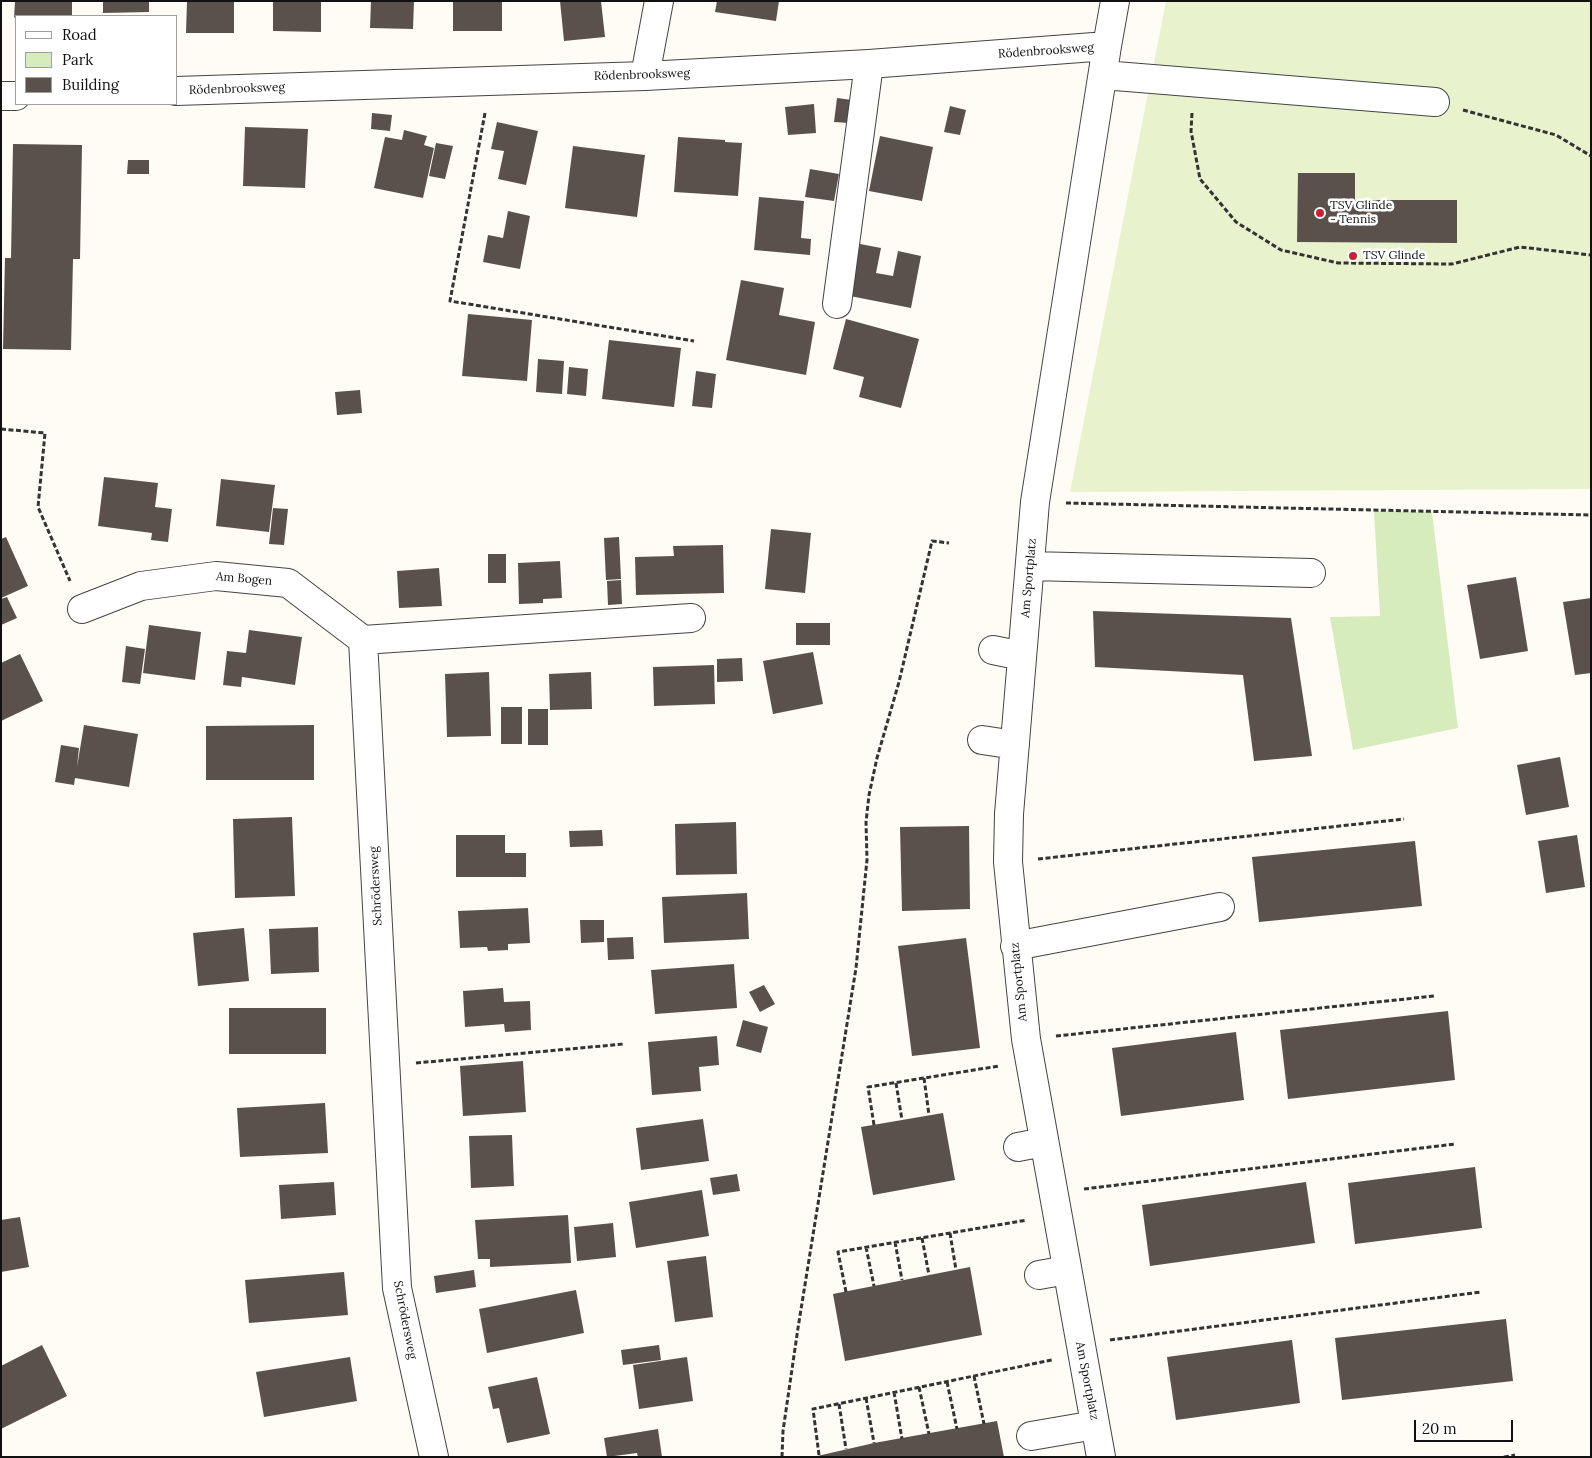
<!DOCTYPE html>
<html>
<head>
<meta charset="utf-8">
<style>
	body { margin:0 }
	#map { position:relative; width:1592px; height:1458px; overflow:hidden; background:#fffcf5; font-family:Lora,serif }
	canvas { display:block }
	.frame { position:absolute; inset:0; border:2px solid #111; pointer-events:none }
	.legend { position:absolute; left:15px; top:15px; width:162px; height:90px; box-sizing:border-box; background:#fff; border:1px solid #a0a0a0; margin:0; padding:6px 9px; list-style:none; font-size:15px; color:#111 }
	.legend li { display:flex; align-items:center; gap:10px; height:25px }
	.legend b { width:25px; border:1px solid #a0a0a0 }
	.scale { position:absolute; left:1414px; top:1420px; width:99px; height:22px; box-sizing:border-box; border:2px solid #111; border-top:0; padding-left:6px; font-size:15px; line-height:18px; white-space:nowrap; color:#111; -webkit-text-stroke:4px #fff; paint-order:stroke }
</style>
</head>
<body>
<div id="map">
<canvas width="1592" height="1458"></canvas>
<div class="frame"></div>
<ul class="legend">
<li><b style="height:6px;background:#fff"></b>Road</li>
<li><b style="height:14px;background:#d7ecbc"></b>Park</li>
<li><b style="height:14px;background:#5a514d"></b>Building</li>
</ul>
<div class="scale">20 m</div>
</div>
<script>
const context = document.querySelector('canvas').getContext('2d');
context.lineJoin = 'round';
function fill(path, color) { context.fillStyle = color; context.fill(path, 'evenodd'); }
const shape = rows => new Path2D(rows.map(r => 'M' + r).join(''));
function strokePath(path, color, width, dash) { context.strokeStyle = color; context.lineWidth = width; context.lineCap = dash ? 'butt' : 'round'; context.setLineDash(dash || []); context.stroke(path); }
function drawText(font, color, halo, rows, align = 'center') {
  context.font = font + ' Lora,serif'; context.lineWidth = 5; context.setLineDash([]); context.textBaseline = 'middle'; context.strokeStyle = halo; context.fillStyle = color; for (const [text, x, y, turn = 0] of rows) {
    context.save(); context.translate(x, y); context.rotate((+turn || 0) * Math.PI / 180); context.textAlign = isNaN(turn) ? turn : align; if (halo) context.strokeText(text, 0, 0); context.fillText(text, 0, 0); context.restore();
  }
}
const green = shape([
	[1374,511,1432,512,1458,728,1353,750,1330,617,1380,616]
]);
const pitch = shape([
	[1166,1,1591,1,1591,489,1070,492]
]);
const building = shape([
	[15,1,72,1,72,16,16,16,14,18],
	[103,1,149,1,149,12,103,13],
	[187,1,234,1,234,33,186,33],
	[273,1,321,1,321,32,273,31],
	[371,1,414,1,413,29,370,28],
	[453,1,502,1,502,31,453,31],
	[560,1,601,1,605,37,564,41],
	[717,1,779,1,776,21,715,12],
	[837,98,852,100,849,123,834,122],
	[814,104,816,133,788,135,785,107],
	[950,106,966,110,960,135,944,132],
	[372,113,392,115,390,131,371,129],
	[497,122,538,131,526,185,498,179,504,151,491,149],
	[245,127,308,129,305,188,243,186],
	[404,130,427,136,424,145,434,148,423,198,374,188,385,137,402,140],
	[880,136,933,147,922,201,869,191],
	[678,137,725,140,725,142,742,143,738,196,674,192],
	[436,143,453,146,445,179,429,176],
	[13,144,82,145,80,259,73,259,71,350,3,349,5,258,11,258],
	[573,146,645,155,637,217,565,208],
	[128,160,149,160,149,174,127,174],
	[810,169,839,174,834,201,805,197],
	[1298,173,1355,173,1355,200,1457,200,1457,243,1297,242],
	[759,197,804,201,801,238,811,239,810,255,754,250],
	[508,211,530,216,520,269,483,262,488,235,503,238],
	[860,244,881,248,876,273,893,276,898,251,921,256,911,308,850,296],
	[741,280,784,288,779,315,815,322,806,375,726,360],
	[468,314,532,320,527,381,462,376],
	[846,319,919,339,901,408,859,397,864,377,833,369],
	[609,340,681,348,674,407,602,399],
	[538,359,564,361,562,394,536,392],
	[569,367,588,369,586,396,567,394],
	[696,371,716,374,712,408,692,406],
	[360,390,362,413,337,415,335,392],
	[104,477,158,483,155,507,172,509,168,542,151,540,152,533,98,526],
	[221,479,275,485,269,532,216,526],
	[273,508,288,509,284,545,269,544],
	[771,529,811,533,805,593,765,589],
	[6,537,28,586,1,598,1,539],
	[619,537,621,579,606,580,604,538],
	[723,545,724,593,636,595,635,557,674,556,673,546],
	[488,554,506,554,506,583,488,583],
	[560,561,562,598,543,599,543,603,519,604,518,563],
	[439,568,442,606,399,608,397,571],
	[1516,577,1528,651,1480,659,1467,585],
	[621,580,622,604,608,605,607,581],
	[7,597,17,618,1,625,1,599],
	[1591,598,1591,673,1575,675,1563,602],
	[1093,611,1291,618,1312,756,1254,761,1243,675,1095,667],
	[796,623,830,623,830,645,796,645],
	[149,625,201,632,195,680,143,673],
	[249,630,302,637,295,685,242,677,241,687,223,685,227,651,246,653],
	[126,646,145,649,140,684,122,682],
	[813,652,823,704,773,714,763,661],
	[20,654,43,701,1,721,1,663],
	[742,658,743,681,717,682,717,659],
	[714,665,715,704,654,706,653,667],
	[489,672,491,736,447,737,445,674],
	[591,672,592,709,550,710,549,674],
	[501,707,522,707,522,744,501,744],
	[528,709,548,709,548,745,528,745],
	[84,725,138,734,129,787,75,778,74,785,55,782,61,745,79,748,77,767],
	[314,725,314,780,206,780,206,726],
	[1560,757,1569,807,1526,815,1517,765],
	[292,817,295,896,235,898,233,819],
	[736,822,737,874,676,875,675,824],
	[969,826,970,909,902,911,900,827],
	[602,830,603,846,570,847,569,831],
	[456,835,505,835,505,853,526,853,526,877,456,877],
	[1577,835,1585,887,1546,893,1538,841],
	[1415,841,1422,906,1259,922,1252,857],
	[747,893,749,939,664,943,662,897],
	[528,908,530,943,508,944,508,950,488,951,487,947,460,948,458,911],
	[580,920,604,920,604,942,581,943],
	[318,927,319,972,271,974,269,929],
	[244,928,249,981,198,986,193,933],
	[633,937,634,959,608,960,607,938],
	[966,938,980,1048,912,1056,898,946],
	[734,964,737,1008,655,1014,651,970],
	[764,985,775,1004,760,1012,749,992],
	[503,988,504,1002,530,1001,531,1030,505,1032,504,1024,465,1027,463,991],
	[229,1008,326,1008,326,1054,229,1054],
	[1448,1011,1455,1080,1288,1099,1280,1030],
	[743,1020,768,1027,761,1053,736,1046],
	[1236,1032,1244,1100,1121,1116,1112,1048],
	[717,1036,719,1065,699,1067,701,1091,652,1095,648,1042],
	[523,1061,526,1112,463,1116,460,1066],
	[325,1103,328,1153,240,1157,237,1108],
	[943,1113,955,1180,873,1195,861,1127],
	[703,1119,709,1161,641,1170,636,1128],
	[512,1135,514,1186,471,1188,469,1136],
	[1475,1167,1482,1228,1355,1244,1348,1183],
	[737,1174,740,1191,713,1195,710,1178],
	[334,1182,336,1215,281,1219,279,1185],
	[1306,1182,1315,1243,1150,1266,1142,1205],
	[702,1190,709,1236,636,1248,629,1202],
	[568,1215,571,1263,490,1267,490,1259,478,1259,475,1220],
	[20,1217,29,1267,1,1272,1,1220],
	[613,1223,616,1257,577,1261,574,1227],
	[706,1256,713,1317,675,1322,667,1261],
	[970,1267,982,1335,845,1361,833,1294],
	[474,1270,476,1287,436,1293,434,1276],
	[344,1272,348,1315,249,1323,245,1280],
	[576,1290,584,1333,487,1353,479,1309],
	[1506,1319,1513,1381,1342,1400,1335,1338],
	[1292,1340,1300,1403,1176,1420,1167,1357],
	[42,1345,67,1396,1,1429,1,1366],
	[659,1345,661,1360,623,1365,621,1350],
	[350,1357,357,1401,264,1417,256,1372],
	[687,1357,693,1401,639,1409,633,1365],
	[537,1377,550,1434,507,1443,499,1408,493,1409,488,1387],
	[997,1421,1004,1457,813,1457,874,1443],
	[658,1429,662,1457,638,1457,637,1453,607,1457,604,1438]
]);
const path = shape([
	[1463,110,1556,135,1591,156],
	[485,113,450,301,694,341],
	[1192,113,1191,131,1200,179,1236,222,1281,250,1338,263,1452,264,1520,247,1591,255],
	[1,429,45,433,38,507,70,581],
	[1066,503,1591,515],
	[1038,859,1404,819],
	[1056,1036,1434,996],
	[416,1063,624,1044],
	[924,1078,929,1115],
	[896,1083,902,1120],
	[874,1125,868,1087,999,1066],
	[1084,1189,1455,1144],
	[950,1233,956,1270],
	[922,1238,929,1275],
	[895,1242,902,1280],
	[866,1247,874,1286],
	[846,1292,838,1252,1027,1220],
	[1110,1340,1481,1292],
	[974,1376,984,1424],
	[947,1382,957,1429],
	[919,1387,929,1434],
	[894,1392,902,1439],
	[866,1398,874,1443],
	[839,1404,846,1449],
	[819,1455,813,1409,1052,1360],
	[782,1457,783,1431,798,1328,856,968,867,860,866,822,869,795,877,758,899,682,932,541,949,543],
	[1504,1457,1515,1455]
]);
const minor = shape([
	[1103,75,1435,102],
	[645,76,659,1],
	[176,91,645,76,869,64,1107,46],
	[1,96,16,96],
	[837,304,869,64],
	[1030,566,1311,573],
	[82,609,141,586,216,576,288,583,363,640],
	[993,650,1022,656],
	[982,740,1015,745],
	[1015,946,1220,907],
	[1018,1147,1044,1142],
	[1039,1275,1067,1270],
	[1031,1436,1095,1425],
	[434,1457,397,1288,363,640,691,618],
	[1101,1457,1026,1039,1008,862,1009,814,1035,502,1107,46,1115,1]
]);
const markers = [
	[1320,213,5,"#c82232"],
	[1353,256,5,"#c82232"]
];
const streetNames = [
	["Rödenbrooksweg",1046,51,-4],
	["Rödenbrooksweg",642,75,-2],
	["Rödenbrooksweg",237,89,-2],
	["Am Sportplatz",1029,578,-85],
	["Am Bogen",244,579,5],
	["Schrödersweg",376,886,-93],
	["Am Sportplatz",1019,982,-96],
	["Schrödersweg",405,1320,79],
	["Am Sportplatz",1087,1381,79]
];
const poiNames = [
	["TSV Glinde",1330,206],
	["- Tennis",1330,220],
	["TSV Glinde",1363,256]
];
fill(green, '#d7ecbc');
fill(pitch, '#e8f3ce');
fill(building, '#5a514d');
strokePath(minor, '#444', 30);
strokePath(path, '#333', 3, [5, 2.5]);
strokePath(minor, '#fff', 28);
for (const [x, y, r, color] of markers) { const dot = new Path2D(); dot.arc(x, y, r, 0, 2 * Math.PI); context.fillStyle = color; context.fill(dot); strokePath(dot, '#fff', 2); }
drawText('12px', '#111', '#fff', streetNames);
drawText('12px', '#111', '#fff', poiNames, 'left');
</script>
</body>
</html>
